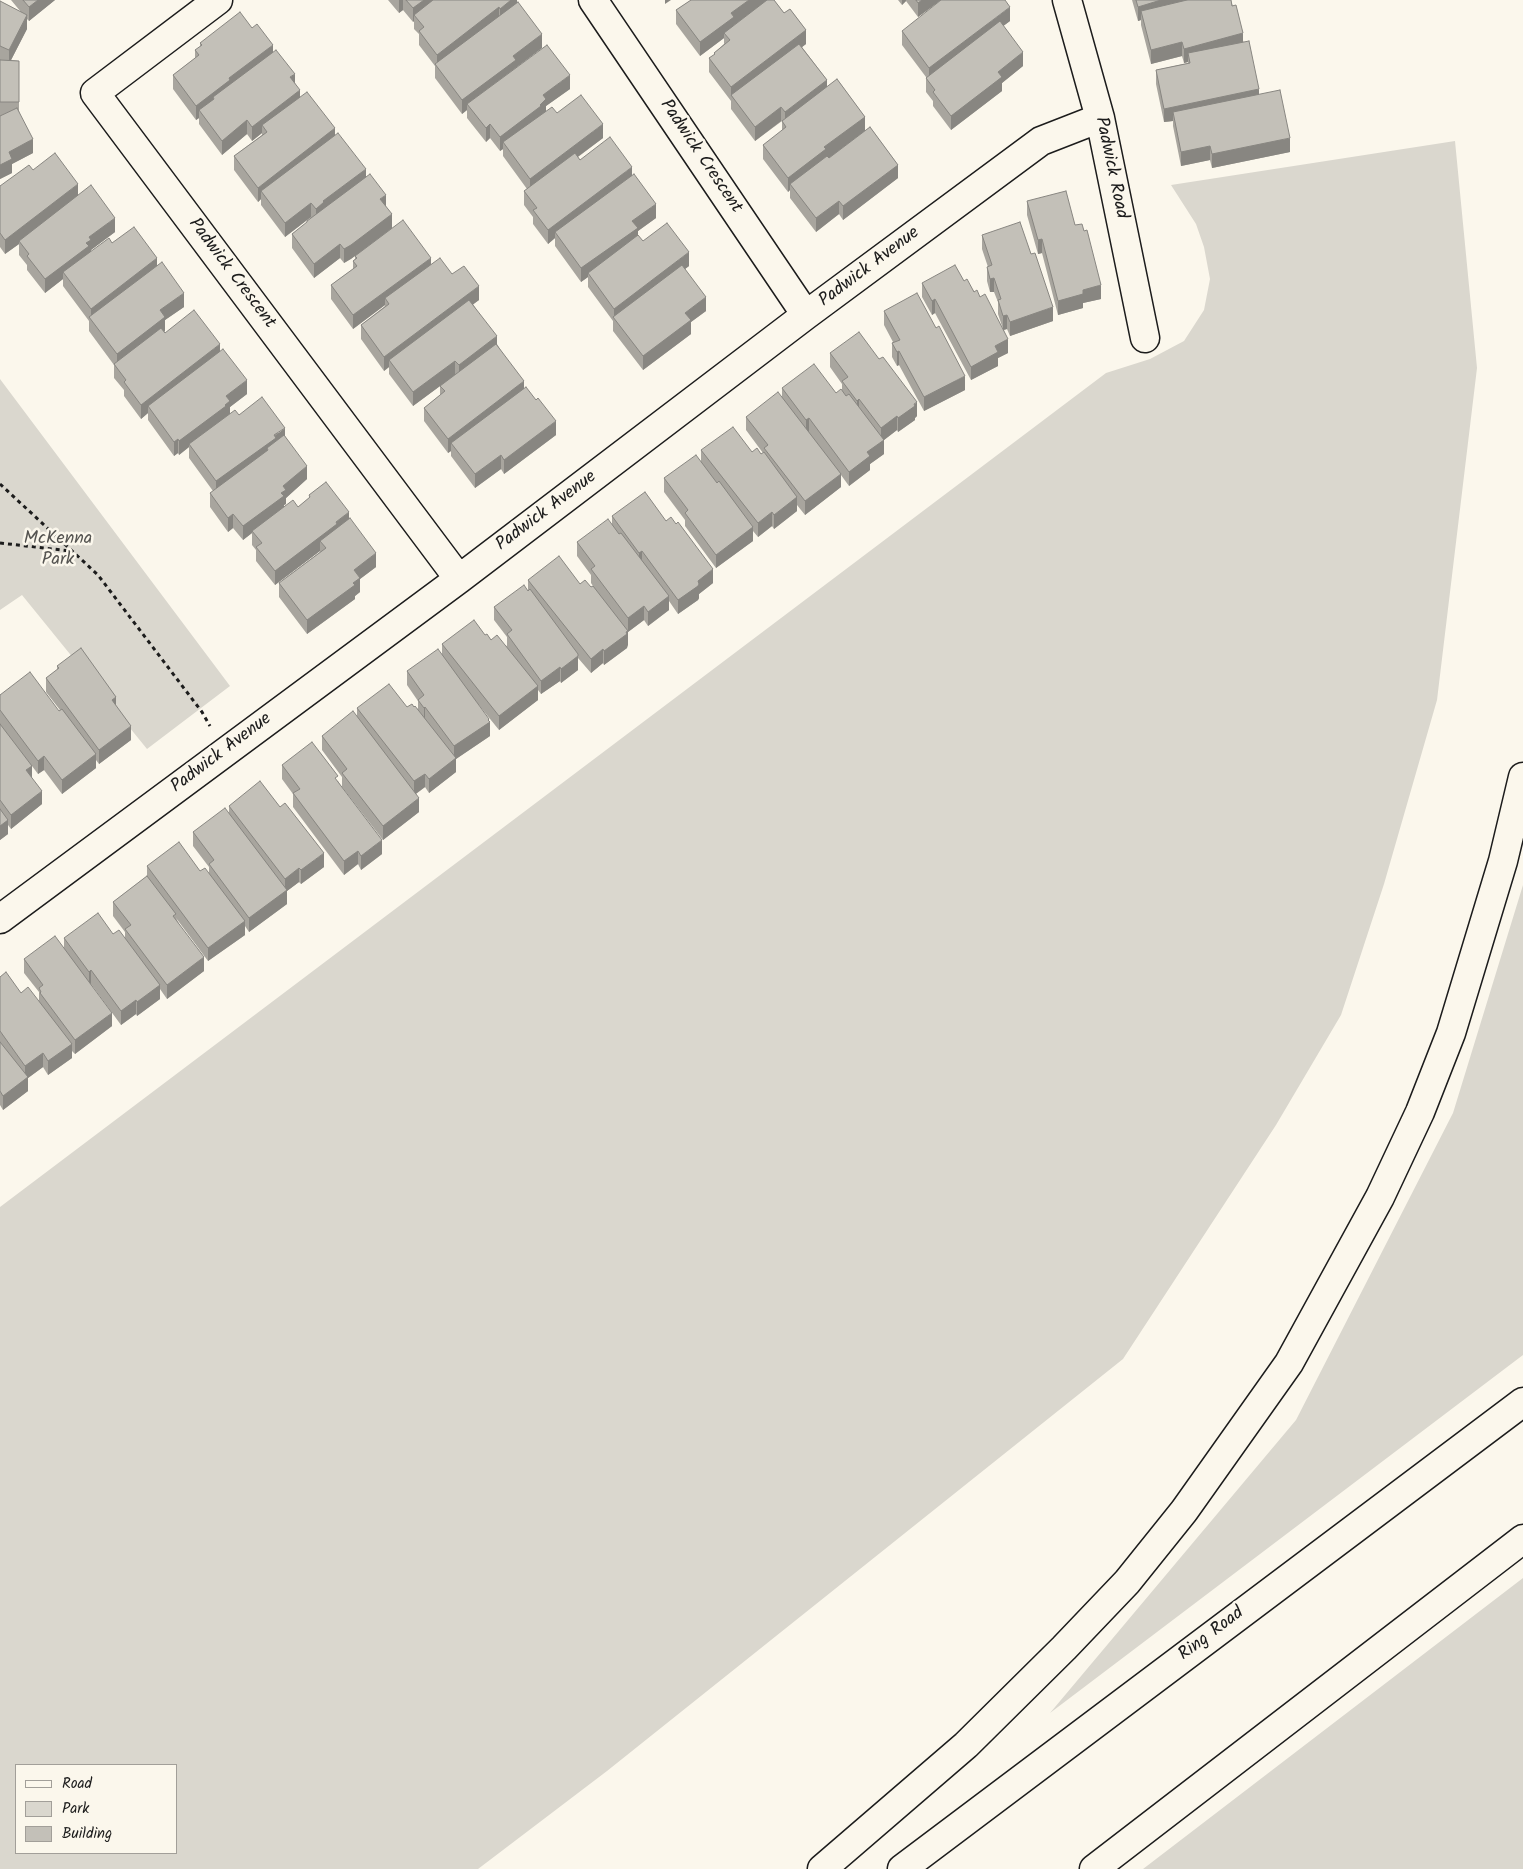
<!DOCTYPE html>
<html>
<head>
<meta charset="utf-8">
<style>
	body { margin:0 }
	#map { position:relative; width:1523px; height:1869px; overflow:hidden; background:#fbf7ec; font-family:Kalam,sans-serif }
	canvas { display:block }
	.legend { position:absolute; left:15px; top:1764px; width:162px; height:90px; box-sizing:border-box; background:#fbf7ec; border:1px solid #a29f99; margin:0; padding:6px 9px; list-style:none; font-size:15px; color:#1c1c1c }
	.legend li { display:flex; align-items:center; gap:10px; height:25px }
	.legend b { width:25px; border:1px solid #a29f99 }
</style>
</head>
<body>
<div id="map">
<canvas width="1523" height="1869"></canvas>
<ul class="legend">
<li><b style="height:6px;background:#fbf7ec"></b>Road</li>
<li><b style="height:14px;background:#dad7ce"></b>Park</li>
<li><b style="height:14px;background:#c3c0b8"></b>Building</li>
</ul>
</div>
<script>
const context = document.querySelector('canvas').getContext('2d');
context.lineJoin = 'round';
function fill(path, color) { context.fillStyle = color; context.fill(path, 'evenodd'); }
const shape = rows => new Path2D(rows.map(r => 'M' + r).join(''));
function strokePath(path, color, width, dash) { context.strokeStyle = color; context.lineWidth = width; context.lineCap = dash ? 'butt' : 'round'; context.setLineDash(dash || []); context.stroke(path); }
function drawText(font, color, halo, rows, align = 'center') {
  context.font = font + ' Kalam,sans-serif'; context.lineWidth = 5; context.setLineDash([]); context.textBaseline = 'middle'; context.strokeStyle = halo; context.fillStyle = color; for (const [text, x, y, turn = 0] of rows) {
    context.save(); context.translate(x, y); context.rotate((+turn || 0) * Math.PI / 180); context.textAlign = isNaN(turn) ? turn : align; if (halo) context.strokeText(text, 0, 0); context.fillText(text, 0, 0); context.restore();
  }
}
const green = shape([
	[1455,141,1477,368,1437,700,1384,884,1341,1015,1276,1125,1123,1359,607,1771,478,1869,0,1869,0,1207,1106,373,1150,359,1184,341,1204,310,1210,279,1204,247,1196,224,1171,185],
	[16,1765,176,1765,176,1853,16,1853],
	[0,379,230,686,147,749,22,595,0,610],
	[1523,885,1523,1355,1050,1713,1296,1420,1453,1113],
	[1523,1578,1523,1869,1143,1869]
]);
const path = shape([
	[0,484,98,575,202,712,210,726],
	[0,543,70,551]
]);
const minor = shape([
	[218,0,95,93,459,579],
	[593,0,806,315],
	[1067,0,1100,118,1145,338],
	[0,919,459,579,806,315,1041,141,1100,118]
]);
const highway = shape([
	[822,1869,966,1745,1064,1648,1127,1582,1184,1511,1289,1363,1380,1197,1420,1112,1451,1033,1503,861,1523,777],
	[902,1869,1523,1402],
	[1094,1869,1523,1539]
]);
const wall = shape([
	[11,0,55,0,29,21,27,19,27,29,11,60,19,61,19,111,33,153,12,164,12,173,0,179,0,116,1,116,0,116,0,1,21,12],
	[388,0,517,0,517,2,542,48,516,68,570,89,546,106,546,111,557,113,603,138,578,157,580,160,632,175,656,218,638,231,638,236,643,241,689,266,685,269,706,311,691,322,691,334,643,370,613,331,613,321,588,287,588,277,581,282,555,246,555,238,548,244,533,224,533,217,524,205,524,191,527,189,503,156,503,149,500,151,490,138,486,142,467,118,467,110,462,114,435,78,435,66,419,45,419,34,414,29,414,21,413,22,403,10,399,13],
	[691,0,774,0,784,13,790,9,806,30,806,44,802,47,827,80,827,87,837,79,865,117,865,131,829,158,870,127,898,165,898,178,843,220,839,214,816,232,790,198,790,190,788,192,763,159,763,145,782,131,782,121,755,141,731,109,731,101,709,72,709,58,714,55,714,53,724,44,724,38,700,56,676,24,676,10],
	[898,0,941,0,918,17,906,1,902,5],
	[1132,0,1231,0,1259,94,1290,152,1212,168,1210,160,1181,166,1173,126,1173,121,1164,122,1156,84,1156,70,1188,63,1188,62,1184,63,1182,56,1151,64,1141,25,1141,20,1138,21],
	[1010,21,1003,26,1023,66,1002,83,1002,91,951,130,933,106,933,101,926,92,926,77,902,45,902,31],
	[252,28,273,52,295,83,300,97,335,136,366,177,386,206,392,228,431,264,452,274,479,300,473,304,524,389,556,435,504,474,501,469,475,488,451,456,451,451,448,453,424,421,424,408,440,395,440,386,413,406,389,374,389,367,384,371,361,339,361,325,385,306,385,305,353,329,331,299,331,285,353,269,353,261,355,259,355,256,344,263,340,258,314,278,292,248,292,234,307,223,307,221,311,217,285,237,261,205,261,199,258,202,234,170,234,156,262,135,262,133,252,141,247,134,222,155,199,124,199,118,196,120,173,89,173,75,195,58,195,50,200,47,200,43],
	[33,170,78,195,115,232,91,250,91,251,112,243,157,265,184,307,165,320,165,331,164,332,165,333,220,352,247,394,230,407,230,414,239,415,285,436,307,479,286,498,286,504,284,505,284,507,298,507,309,498,309,495,349,519,376,567,360,579,360,592,355,596,355,599,307,634,279,597,279,583,320,552,320,551,275,585,256,561,256,550,252,545,252,533,243,540,233,528,228,532,210,507,210,493,213,491,189,458,189,447,179,455,178,453,174,456,148,420,148,413,141,419,124,396,124,390,114,378,114,365,89,331,89,321,63,286,63,279,45,293,27,270,27,265,19,255,19,244,5,254,0,247,0,186],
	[1027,201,1075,225,1084,231,1101,299,1083,303,1083,308,1058,315,1042,253,1038,254,1027,215],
	[982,235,1053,321,1010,336,1007,329,1004,330,1008,353,998,358,998,366,971,380,935,313,932,315,922,297,922,283,964,281,980,297,1003,329,998,314,998,302,994,292,990,292,987,281,987,267,988,267,982,249],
	[884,311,965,390,924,411,899,365,897,366,892,357,892,343,893,342,884,325],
	[830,353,917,416,915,418,915,420,898,432,897,430,884,440,884,454,870,464,870,470,849,486,841,475,841,487,805,515,797,505,797,511,774,529,772,526,758,537,753,531,753,541,716,568,685,526,685,520,664,492,664,478,701,461,701,450,752,452,761,454,763,453,746,430,746,417,782,398,782,388,836,393,842,391,842,384,830,367],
	[612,516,666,521,713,583,699,594,699,598,698,600,678,614,669,601,669,610,648,626,644,620,628,632,627,648,604,665,603,663,591,673,578,658,578,670,561,683,560,681,541,694,538,690,538,700,499,730,474,699,489,721,490,736,456,759,456,772,429,793,425,787,416,794,419,812,383,840,342,787,342,777,322,750,322,736,357,716,357,708,414,707,418,709,418,701,407,685,407,671,442,654,442,644,485,635,491,640,507,646,507,637,494,620,494,607,528,590,528,580,580,584,591,587,593,586,591,583,591,575,577,556,577,542,612,524],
	[57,666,116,706,131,740,99,764,96,760,96,768,62,794,44,770,38,774,32,766,32,778,42,804,11,829,8,825,8,834,0,840,0,695,59,711,60,710,46,692,46,678,57,670],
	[282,765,338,781,382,854,361,870,358,864,344,875,293,807,293,794,282,779],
	[229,806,324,867,301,884,299,882,287,891,287,904,249,932,245,926,245,935,208,961,176,918,204,971,167,999,160,989,160,999,137,1016,136,1014,121,1025,91,984,112,1026,75,1054,72,1051,72,1058,48,1075,43,1067,28,1078,28,1091,3,1110,0,1105,0,977,21,993,39,1001,39,992,24,973,24,959,64,949,64,938,113,934,125,938,125,932,113,916,113,902,147,876,147,866,200,871,209,873,209,867,193,846,193,832,229,813]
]);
const shadedWall = shape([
	[38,0,55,0,29,21,29,7],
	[399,0,403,0,403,10,399,13],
	[424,0,443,0,414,15,414,21,413,22,413,8],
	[511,0,517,0,517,10,500,23,500,9],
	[665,0,671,0,665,4],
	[749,0,768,0,734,25,734,31,724,33,724,38,700,56,700,42,731,13],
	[902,0,906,0,906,1,902,5],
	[922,0,941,0,918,17,918,3],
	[1161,0,1207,0,1141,11,1141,20,1138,21,1138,7],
	[499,7,499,21,437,66,437,55],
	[1010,7,1010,21,929,82,929,68],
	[27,15,27,29,9,64,9,50],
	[806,30,806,44,734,99,731,95,731,101,731,87],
	[1243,33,1243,47,1188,53,1188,62,1184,63,1184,49],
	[542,34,542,48,467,104,467,110,462,114,462,100,513,56],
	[1182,42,1182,56,1151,64,1151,50],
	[273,45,273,59,214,99,213,97,213,107,199,110,199,118,196,120,196,106,229,78],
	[1023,52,1023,66,1002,83,1002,91,951,130,951,116,998,72],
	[295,74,295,88,290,77],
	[570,75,570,89,546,106,546,113,503,142,503,149,500,151,500,137,540,105,543,95],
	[827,80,827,94,785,126,785,112],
	[1259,89,1259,103,1173,112,1173,121,1164,122,1164,109],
	[300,90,300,104,262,125,262,133,252,141,252,127],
	[781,107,781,121,755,141,755,127],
	[865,117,865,131,826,160,790,184,790,190,788,192,788,178,824,147],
	[247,120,247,134,222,155,222,141],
	[490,124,490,138,486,142,486,128],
	[603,124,603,138,530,192,530,179],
	[335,128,335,142,261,191,261,199,258,202,258,188],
	[1290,138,1290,152,1212,168,1212,154],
	[33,139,33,153,12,164,12,173,0,179,0,165,9,152],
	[1210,146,1210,160,1181,166,1181,152],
	[898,165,898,178,843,220,843,206],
	[632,167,632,181,555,232,555,238,548,244,548,230],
	[366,169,366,183,316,223,316,209,323,201],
	[78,184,78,198,19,241,19,244,5,254,5,240],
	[386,195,386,209,380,199],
	[839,201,839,214,816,232,816,218],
	[311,203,311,217,285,237,285,223],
	[656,204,656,218,638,231,638,242,588,273,588,277,581,282,581,268,632,221],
	[392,214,392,228,351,259,344,263,344,249],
	[115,218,115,232,91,250,91,253,63,272,63,279,45,293,45,279,86,243,89,237],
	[1042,239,1042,253,1038,254,1038,240],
	[340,244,340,258,314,278,314,264],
	[689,252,689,266,617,321,614,318,614,309],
	[157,258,157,272,91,320,91,309],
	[431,258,431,272,385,298,385,305,353,329,353,315],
	[994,278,994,292,990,292,990,279],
	[1101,285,1101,299,1083,303,1083,308,1058,315,1058,301,1083,290],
	[479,286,479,300,393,365,389,360,389,367,384,371,384,357],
	[184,293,184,307,165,320,165,331,117,368,117,354,160,310],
	[706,297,706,311,691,322,691,334,643,370,643,356,685,313],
	[935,299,935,313,932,315,932,301],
	[1053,307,1053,321,1010,336,1010,322],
	[1007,315,1007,329,1003,330,1003,316],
	[497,336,497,350,459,379,459,365],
	[1008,339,1008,353,998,358,998,366,971,380,971,367,995,346],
	[220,344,220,358,148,406,148,413,141,419,141,405],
	[899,351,899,365,897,366,897,352],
	[455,361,455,375,413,406,413,392],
	[965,376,965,390,924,411,924,397],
	[247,380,247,394,230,407,230,415,189,444,189,447,179,455,179,441,226,396],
	[524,381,524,395,451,443,451,451,448,453,448,439],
	[859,399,859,412,857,415,857,401],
	[917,402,917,416,915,418,915,420,898,432,898,418],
	[897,416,897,430,884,440,884,454,870,464,870,470,849,486,849,472,867,452,881,442,881,428],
	[809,418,809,432,806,434,806,420],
	[556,421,556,435,504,474,504,460],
	[285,428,285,441,268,450,267,448,267,458,216,495,216,481],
	[178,439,178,453,174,456,174,442],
	[501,455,501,469,475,488,475,474],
	[307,466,307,479,286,498,286,504,284,505,284,510,252,531,252,533,243,540,243,526,281,493,283,486],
	[841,474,841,487,805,515,805,501],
	[797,497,797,511,774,529,774,515],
	[349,512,349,526,320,541,320,551,275,585,275,571],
	[772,512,772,526,758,537,758,523],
	[233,514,233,528,228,532,228,518],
	[753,527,753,541,716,568,716,555],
	[642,551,642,565,639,567,639,553],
	[376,553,376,567,360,579,360,592,355,596,355,599,307,634,307,620,354,570],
	[713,569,713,583,699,594,699,598,698,600,678,614,678,600,698,581],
	[669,596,669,610,648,626,648,612],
	[644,606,644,620,628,632,628,618],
	[628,631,628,645,627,648,604,665,604,651],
	[603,649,603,663,591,673,591,659],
	[578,656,578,670,561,683,561,669],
	[560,667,560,681,541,694,541,681],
	[538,686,538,700,499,730,499,716],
	[116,697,116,710,112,700],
	[425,707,425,721,424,722,424,708],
	[489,719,489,723,490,722,490,736,456,759,456,772,429,793,429,779,454,759,454,746],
	[131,726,131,740,99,764,99,750],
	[96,754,96,768,62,794,62,780],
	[44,756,44,770,38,774,38,761],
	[32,766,32,780,26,770],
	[425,774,425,787,414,795,414,781],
	[42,791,42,804,11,829,11,815],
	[419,798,419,812,383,840,383,826],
	[8,820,8,834,0,840,0,826],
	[382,840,382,854,361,870,361,856],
	[358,851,358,864,344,875,344,861],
	[324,853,324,867,301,884,301,870],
	[299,868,299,882,287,891,287,904,249,932,249,918,285,891,285,879],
	[245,921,245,935,208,961,208,948],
	[204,957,204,971,167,999,167,985],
	[91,970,91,984,89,986,89,972],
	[160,985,160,999,137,1016,137,1002],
	[136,1000,136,1014,121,1025,121,1011],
	[112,1013,112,1026,75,1054,75,1040],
	[72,1044,72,1058,48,1075,48,1061],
	[43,1053,43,1067,28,1078,28,1091,3,1110,3,1096,25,1079,25,1066]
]);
const building = shape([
	[23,0,38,0,29,7,23,0],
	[406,0,424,0,413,8,406,0],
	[433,0,511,0,500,9,499,7,437,55,419,31,424,27,414,15,433,0],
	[691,0,749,0,731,13,734,17,700,42,676,10,691,0],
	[767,0,774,0,784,13,790,9,806,30,731,87,709,58,715,54,714,53,730,40,724,33,767,0],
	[916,0,922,0,918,3,916,0],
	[941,0,1005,0,1010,7,929,68,902,31,941,0],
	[1136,0,1161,0,1138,7,1136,0],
	[1187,0,1231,0,1232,6,1236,5,1243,33,1184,49,1182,42,1151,50,1141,11,1187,0],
	[0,1,27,15,9,50,0,46,0,1],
	[518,2,542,34,513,56,516,60,462,100,435,64,518,2],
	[240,12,252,28,257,24,273,45,229,78,230,80,196,106,173,75,199,55,195,50,202,45,200,43,240,12],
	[1000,21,1023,52,998,72,1002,77,951,116,933,92,935,90,926,78,1000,21],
	[1249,41,1259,89,1164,109,1156,70,1190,63,1188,53,1249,41],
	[799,44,827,80,785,112,781,107,755,127,731,95,799,44],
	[547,45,570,75,543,95,546,99,540,105,541,106,500,137,490,124,486,128,467,104,547,45],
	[276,50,295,74,290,77,300,90,252,127,247,120,222,141,199,110,214,99,213,97,276,50],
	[0,60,19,61,19,102,0,102,0,60],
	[837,79,865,117,824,147,826,149,788,178,763,145,786,127,782,121,837,79],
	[1280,90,1290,138,1212,154,1210,146,1181,152,1173,112,1280,90],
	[307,92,335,128,258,188,234,156,267,132,262,125,307,92],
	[581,95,603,124,530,179,503,142,552,107,557,113,581,95],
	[17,108,33,139,9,152,12,159,0,165,0,116,17,108],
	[870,127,898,165,843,206,839,201,816,218,790,184,827,156,829,158,870,127],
	[338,133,366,169,323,201,324,202,316,209,311,203,285,223,261,191,338,133],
	[610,137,632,167,548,230,533,210,537,208,524,191,575,153,580,160,610,137],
	[55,153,78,184,5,240,0,233,0,186,29,165,33,170,55,153],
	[370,174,386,195,380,199,392,214,351,245,344,249,340,244,314,264,292,234,307,222,307,221,370,174],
	[634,174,656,204,632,221,638,228,581,268,555,232,634,174],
	[91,185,115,218,89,237,91,240,86,243,89,246,45,279,27,256,29,254,19,241,91,185],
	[1066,191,1075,225,1082,224,1084,231,1087,230,1101,285,1083,290,1083,294,1058,301,1042,239,1038,240,1027,201,1066,191],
	[403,220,431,258,353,315,331,285,357,266,353,261,357,258,355,256,403,220],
	[1020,222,1031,254,1035,253,1053,307,1010,322,1007,315,1003,316,998,300,1001,299,994,278,990,279,987,267,992,265,982,235,1020,222],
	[667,223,689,252,614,309,588,273,638,235,643,241,667,223],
	[134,227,157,258,91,309,63,272,109,238,112,243,134,227],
	[440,258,452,274,464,266,479,286,384,357,361,325,389,304,385,298,440,258],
	[162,262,184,293,160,310,165,317,117,354,89,317,162,262],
	[682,265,706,297,685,313,691,320,643,356,613,317,682,265],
	[955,265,964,281,967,279,974,292,977,290,980,297,985,294,1008,339,995,346,998,352,971,367,935,299,932,301,922,283,955,265],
	[917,293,936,328,939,326,965,376,924,397,899,351,897,352,892,343,900,340,884,311,917,293],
	[469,300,497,336,459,365,455,361,413,392,389,360,469,300],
	[194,310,220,344,141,405,124,382,126,380,114,364,161,328,165,333,194,310],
	[859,332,879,359,883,357,917,402,914,404,915,406,898,418,897,416,881,428,859,399,857,401,842,381,848,377,830,353,859,332],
	[496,344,524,381,448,439,424,408,445,391,440,386,496,344],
	[223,349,247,380,226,396,230,401,225,405,226,406,179,441,178,439,174,442,148,406,223,349],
	[814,364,836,393,841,389,846,396,849,394,884,440,867,452,870,456,849,472,809,418,806,420,782,388,814,364],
	[526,387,536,400,538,398,556,421,504,460,501,455,475,474,451,443,526,387],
	[778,392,841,474,805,501,764,448,768,445,746,417,778,392],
	[262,397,285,428,274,435,276,438,216,481,189,444,235,410,239,415,262,397],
	[733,427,752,452,757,448,761,454,764,452,797,497,774,515,772,512,758,523,701,450,733,427],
	[284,435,307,466,283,486,286,490,281,493,284,496,243,526,233,514,228,518,210,493,268,450,267,448,284,435],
	[696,455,717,483,719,481,753,527,716,555,685,513,688,510,664,478,696,455],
	[326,482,349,512,336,522,337,524,275,571,256,547,262,543,252,531,293,500,298,507,310,497,309,495,326,482],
	[645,492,666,521,671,517,676,524,678,522,713,569,698,581,699,584,698,586,678,600,642,551,639,553,612,516,645,492],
	[350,518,376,553,354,570,360,578,353,583,355,585,307,620,279,583,326,548,320,541,350,518],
	[608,519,619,534,621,533,669,596,648,612,644,606,628,618,591,569,595,566,577,542,608,519],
	[559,556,580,584,585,580,591,587,593,586,628,631,626,632,627,634,604,651,603,649,591,659,528,580,559,556],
	[524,585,528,591,530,589,578,654,578,656,561,669,560,667,541,681,507,634,512,630,494,607,524,585],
	[474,620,485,635,487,634,491,640,497,635,538,686,499,716,442,644,474,620],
	[81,648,116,697,112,700,131,726,99,750,46,678,59,668,57,666,81,648],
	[438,649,489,719,488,720,490,722,454,746,425,707,424,708,418,700,424,695,407,671,438,649],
	[30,672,59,711,62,709,96,754,62,780,44,756,38,761,0,710,0,695,30,672],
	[389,684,407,707,412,704,414,707,415,706,456,758,429,779,425,774,414,781,357,708,389,684],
	[353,711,419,798,383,826,342,773,347,769,322,736,353,711],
	[0,724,32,766,26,770,42,791,11,815,0,800,0,724],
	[312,742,338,776,335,778,382,840,361,856,358,851,344,861,293,793,300,789,282,765,312,742],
	[260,781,280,807,285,803,324,853,301,870,299,868,285,879,229,806,260,781],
	[225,808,287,890,249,918,209,864,214,860,193,832,225,808],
	[0,809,8,820,0,826,0,809],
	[179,842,200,871,205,868,245,921,208,948,147,866,179,842],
	[147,876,176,914,173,916,204,957,167,985,125,929,131,925,113,902,147,876],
	[98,913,113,934,119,930,160,985,137,1002,136,1000,121,1011,91,970,89,972,64,938,98,913],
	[55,936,112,1013,75,1040,40,993,41,992,39,988,43,985,24,959,55,936],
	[6,972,21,993,28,987,72,1044,48,1061,43,1053,25,1066,0,1031,0,977,6,972],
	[0,1042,28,1077,3,1096,0,1091,0,1042]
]);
const streetNames = [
	["Padwick Crescent",700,157,56],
	["Padwick Road",1110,168,78],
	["Padwick Avenue",870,268,-37],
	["Padwick Crescent",231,274,53],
	["Padwick Avenue",547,512,-37],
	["Padwick Avenue",222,754,-37],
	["Ring Road",1212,1635,-37]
];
const parkNames = [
	["McKenna",58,540],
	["Park",58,561]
];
fill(green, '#dad7ce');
strokePath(minor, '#1c1c1c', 31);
strokePath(highway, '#1c1c1c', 31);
strokePath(path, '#1c1c1c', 3, [4, 4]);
strokePath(minor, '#fbf7ec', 28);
strokePath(highway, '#fbf7ec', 28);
fill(wall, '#a8a59e');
fill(shadedWall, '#888681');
fill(building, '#c3c0b8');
strokePath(building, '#888681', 1);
drawText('18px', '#1c1c1c', '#fbf7ec', streetNames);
drawText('18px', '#555451', '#fbf7ec', parkNames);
</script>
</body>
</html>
